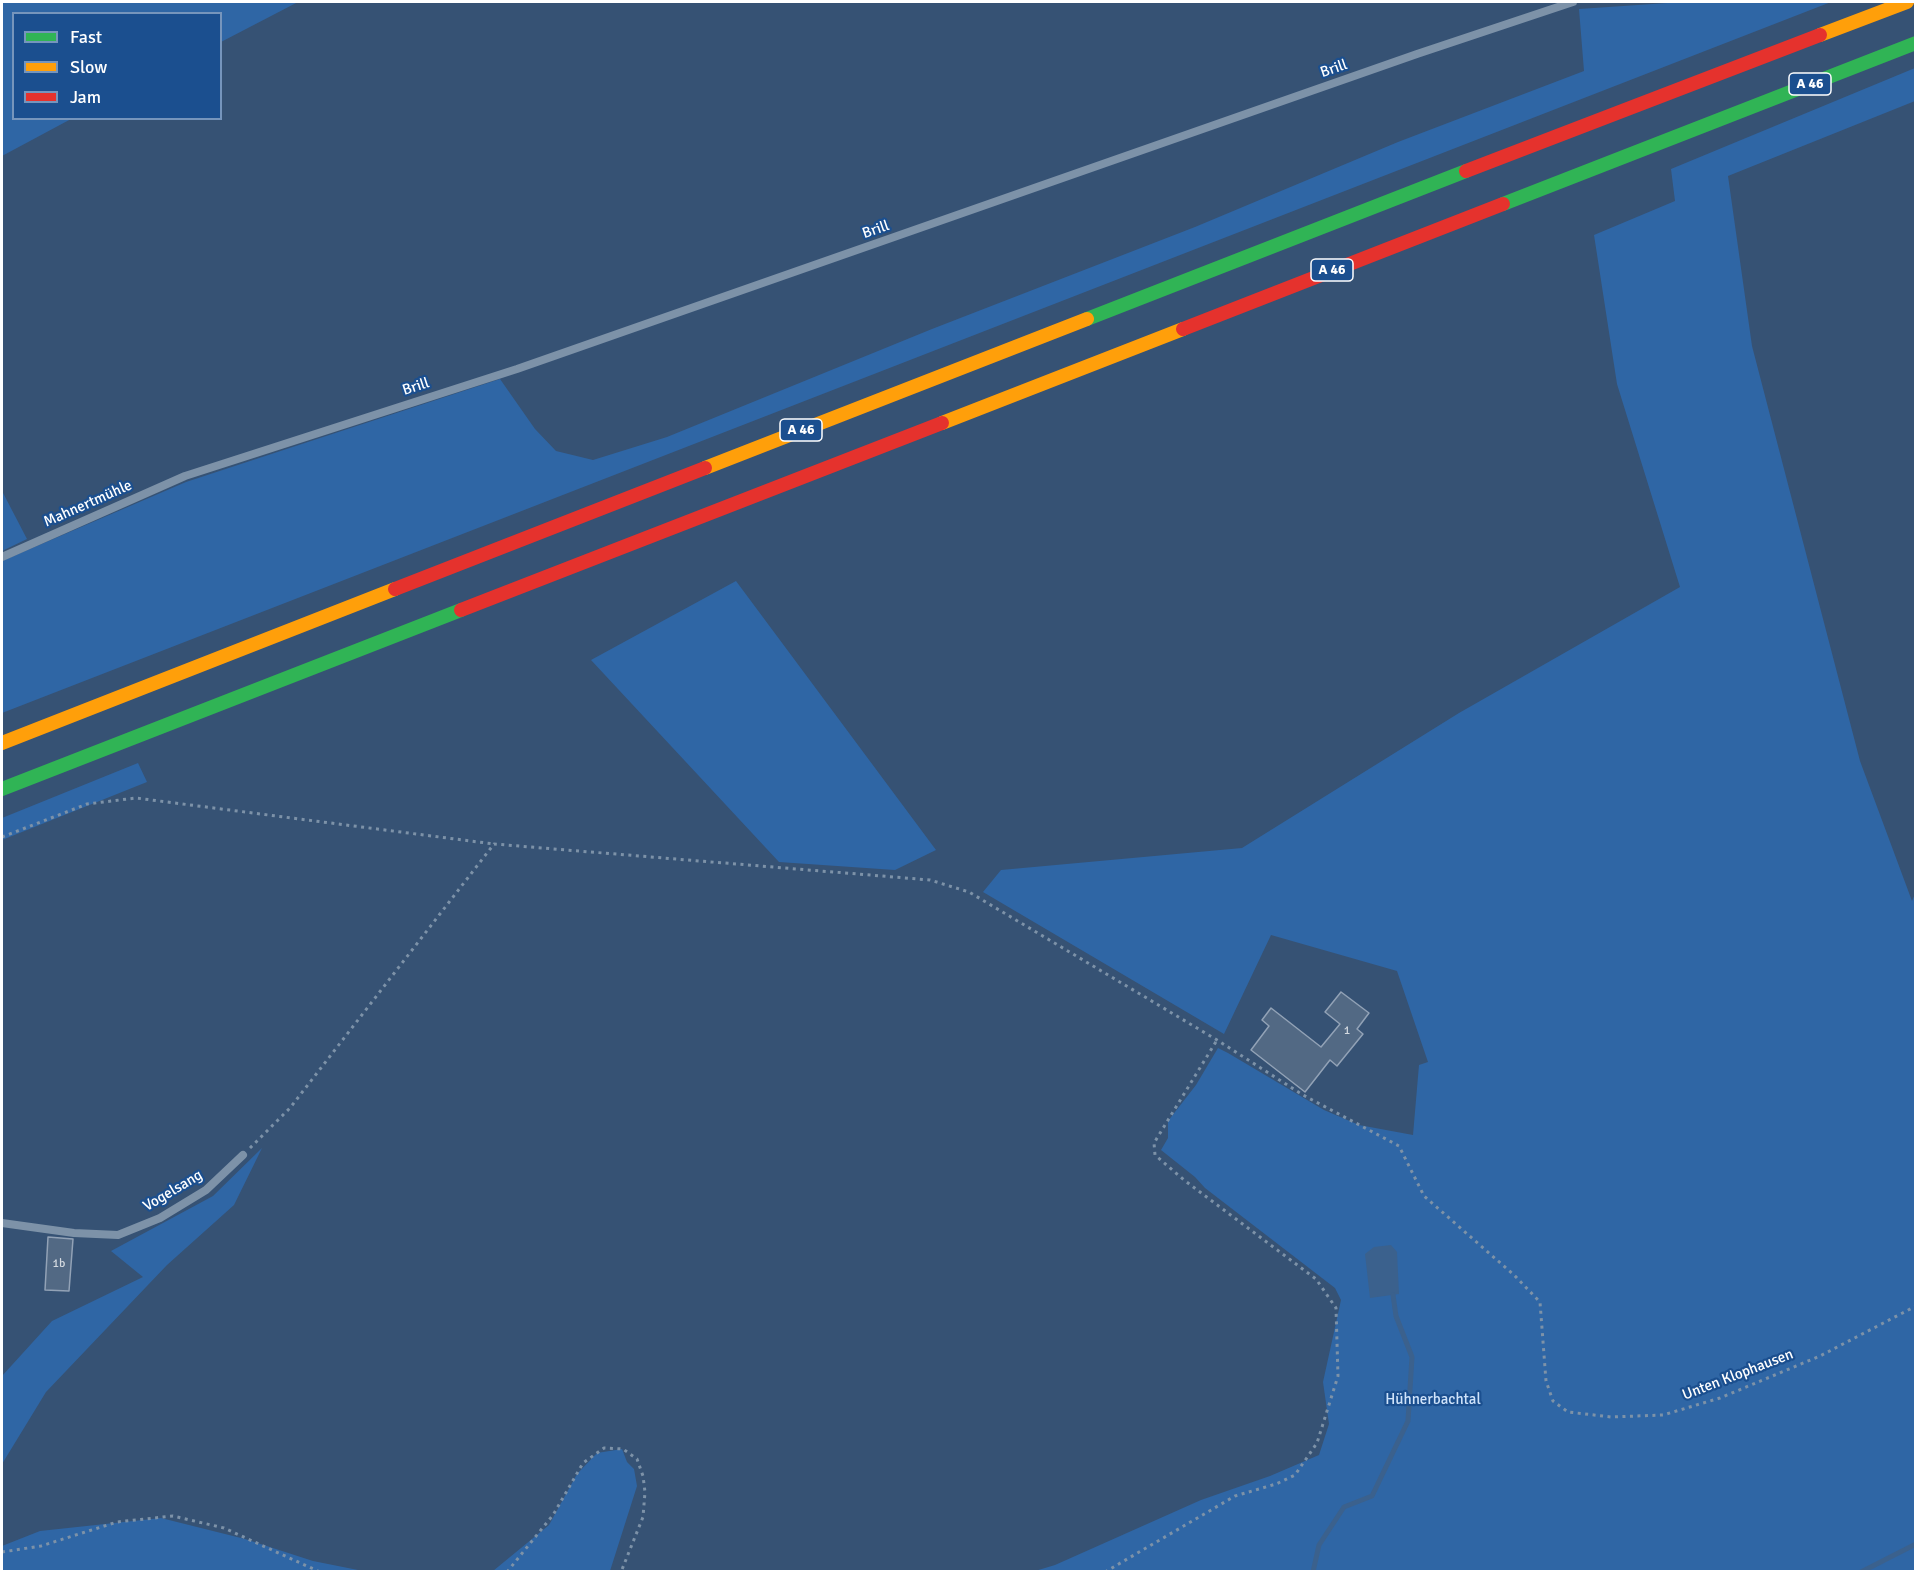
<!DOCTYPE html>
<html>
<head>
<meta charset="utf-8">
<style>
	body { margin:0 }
	#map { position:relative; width:1917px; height:1573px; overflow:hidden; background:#365274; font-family:Signika,sans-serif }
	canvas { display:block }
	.frame { position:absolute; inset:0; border:3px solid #fff; pointer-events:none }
	.legend { position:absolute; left:12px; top:12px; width:210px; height:108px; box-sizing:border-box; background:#1b4f8f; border:2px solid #7695bc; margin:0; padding:8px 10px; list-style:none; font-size:18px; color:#fff }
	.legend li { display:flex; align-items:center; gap:12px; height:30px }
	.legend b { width:30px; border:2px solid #7695bc }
</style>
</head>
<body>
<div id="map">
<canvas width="1917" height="1573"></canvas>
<div class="frame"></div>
<ul class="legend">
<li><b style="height:8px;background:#30b455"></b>Fast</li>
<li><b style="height:8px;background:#ff9f0a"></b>Slow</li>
<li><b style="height:8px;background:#e5322d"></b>Jam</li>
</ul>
</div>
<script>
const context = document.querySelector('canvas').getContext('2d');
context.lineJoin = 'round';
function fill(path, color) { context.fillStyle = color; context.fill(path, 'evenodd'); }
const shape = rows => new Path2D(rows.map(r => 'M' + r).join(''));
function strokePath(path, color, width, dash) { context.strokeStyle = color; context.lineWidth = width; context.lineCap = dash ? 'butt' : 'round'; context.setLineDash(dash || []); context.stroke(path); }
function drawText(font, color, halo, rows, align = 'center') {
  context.font = font + ' Signika,sans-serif'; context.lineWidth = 4.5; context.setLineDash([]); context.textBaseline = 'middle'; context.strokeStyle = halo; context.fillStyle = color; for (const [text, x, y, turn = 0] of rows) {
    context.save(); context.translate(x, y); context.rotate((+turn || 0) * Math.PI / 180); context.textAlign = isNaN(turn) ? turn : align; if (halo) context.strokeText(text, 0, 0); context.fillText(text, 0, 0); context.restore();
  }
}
const green = shape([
	[2,2,298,2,221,42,220,14,14,14,14,118,71,119,2,156],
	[1682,2,1831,2,2,713,2,561,186,482,500,379,535,429,556,451,593,460,667,437,932,329,1195,227,1398,142,1584,71,1579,9],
	[1915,68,1915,101,1728,176,1752,346,1860,761,1912,901,1915,894,1916,1192,1914,1192,1916,1194,1915,1571,1035,1571,1055,1565,1201,1500,1270,1476,1319,1455,1329,1424,1323,1382,1341,1300,1335,1288,1205,1188,1195,1177,1161,1150,1168,1138,1168,1121,1196,1085,1218,1048,1228,1053,1324,1110,1359,1125,1413,1135,1419,1065,1428,1062,1397,971,1271,935,1224,1034,983,892,1001,870,1242,848,1459,713,1680,587,1617,384,1594,235,1675,201,1671,169],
	[2,491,27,539,2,551],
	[736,581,936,850,895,870,779,862,591,660],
	[138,763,147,782,2,840,2,818],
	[262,1148,234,1205,167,1265,46,1392,2,1464,2,1376,52,1321,143,1277,111,1251,213,1196],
	[622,1449,627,1462,634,1469,637,1486,610,1571,493,1571,549,1525,577,1474,597,1453],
	[161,1518,245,1539,313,1561,363,1571,2,1571,2,1546,40,1531]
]);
const water = shape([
	[1391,1245,1397,1252,1399,1294,1370,1298,1365,1254,1374,1247]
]);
const stream = shape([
	[1313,1572,1319,1545,1344,1507,1372,1496,1408,1421,1412,1357,1396,1316,1393,1295],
	[1861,1572,1916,1544]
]);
const building = shape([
	[1341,992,1369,1013,1357,1029,1363,1034,1337,1066,1330,1060,1305,1092,1251,1050,1269,1026,1262,1020,1271,1008,1321,1047,1340,1024,1325,1012,1341,992],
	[48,1237,73,1239,69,1291,45,1290,48,1237]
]);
const path = shape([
	[2,837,87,804,136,798,494,844],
	[250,1148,290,1108,494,844,930,880,969,892,1217,1040,1303,1095,1399,1146,1424,1196,1514,1275,1540,1302,1546,1381,1553,1401,1568,1412,1611,1417,1663,1415,1720,1398,1820,1356,1916,1306],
	[2,1552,41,1546,117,1522,173,1516,224,1528,320,1572],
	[507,1572,553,1515,583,1463,604,1448,623,1449,637,1459,643,1476,645,1492,643,1517,621,1572],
	[1105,1572,1235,1496,1276,1484,1295,1475,1317,1443,1338,1376,1336,1308,1316,1279,1184,1180,1155,1155,1154,1143,1217,1040]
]);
const lane = shape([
	[2,557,185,476,517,369,1417,54,1573,2],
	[2,1223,74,1233,118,1235,160,1218,206,1190,243,1155]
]);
const fast = shape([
	[1503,204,1916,43],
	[1087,319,1466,171],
	[2,789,461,610]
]);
const slow = shape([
	[1820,35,1907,2],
	[942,423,1183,329],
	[705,468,1087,319],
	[2,743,395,589]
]);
const jam = shape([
	[1466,171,1820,35],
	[1183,329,1503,204],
	[395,589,705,468],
	[461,610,942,423]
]);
const numberNames = [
	["1",1347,1031],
	["1b",59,1264]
];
const shields = [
	[1810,84,42],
	[1332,270,42],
	[801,430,42]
];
const shieldNames = [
	["A 46",1810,84],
	["A 46",1332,270],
	["A 46",801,430]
];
const streetNames = [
	["Brill",1334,69,-19],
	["Brill",876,230,-19],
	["Brill",416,387,-18],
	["Mahnertmühle",88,504,-24],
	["Vogelsang",173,1191,-31],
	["Unten Klophausen",1738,1375,-21]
];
const parkNames = [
	["Hühnerbachtal",1433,1400]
];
fill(green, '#2f66a5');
fill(water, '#3b618d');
strokePath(stream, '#3b618d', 5);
fill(building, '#526984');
strokePath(building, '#92a2b6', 1.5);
strokePath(path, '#7d92a8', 3, [3, 4.5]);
strokePath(lane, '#7d92a8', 8);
strokePath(fast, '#30b455', 14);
strokePath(slow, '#ff9f0a', 14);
strokePath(jam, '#e5322d', 14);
drawText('12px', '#d4dae0', null, numberNames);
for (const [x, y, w] of shields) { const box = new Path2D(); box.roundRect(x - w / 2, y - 11, w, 22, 4.5); context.fillStyle = '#1b4f8f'; context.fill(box); strokePath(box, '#fff', 1.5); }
drawText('bold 14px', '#fff', null, shieldNames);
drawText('15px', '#fff', '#1b4f8f', streetNames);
drawText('15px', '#cfe3fa', '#1b4f8f', parkNames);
</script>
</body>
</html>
